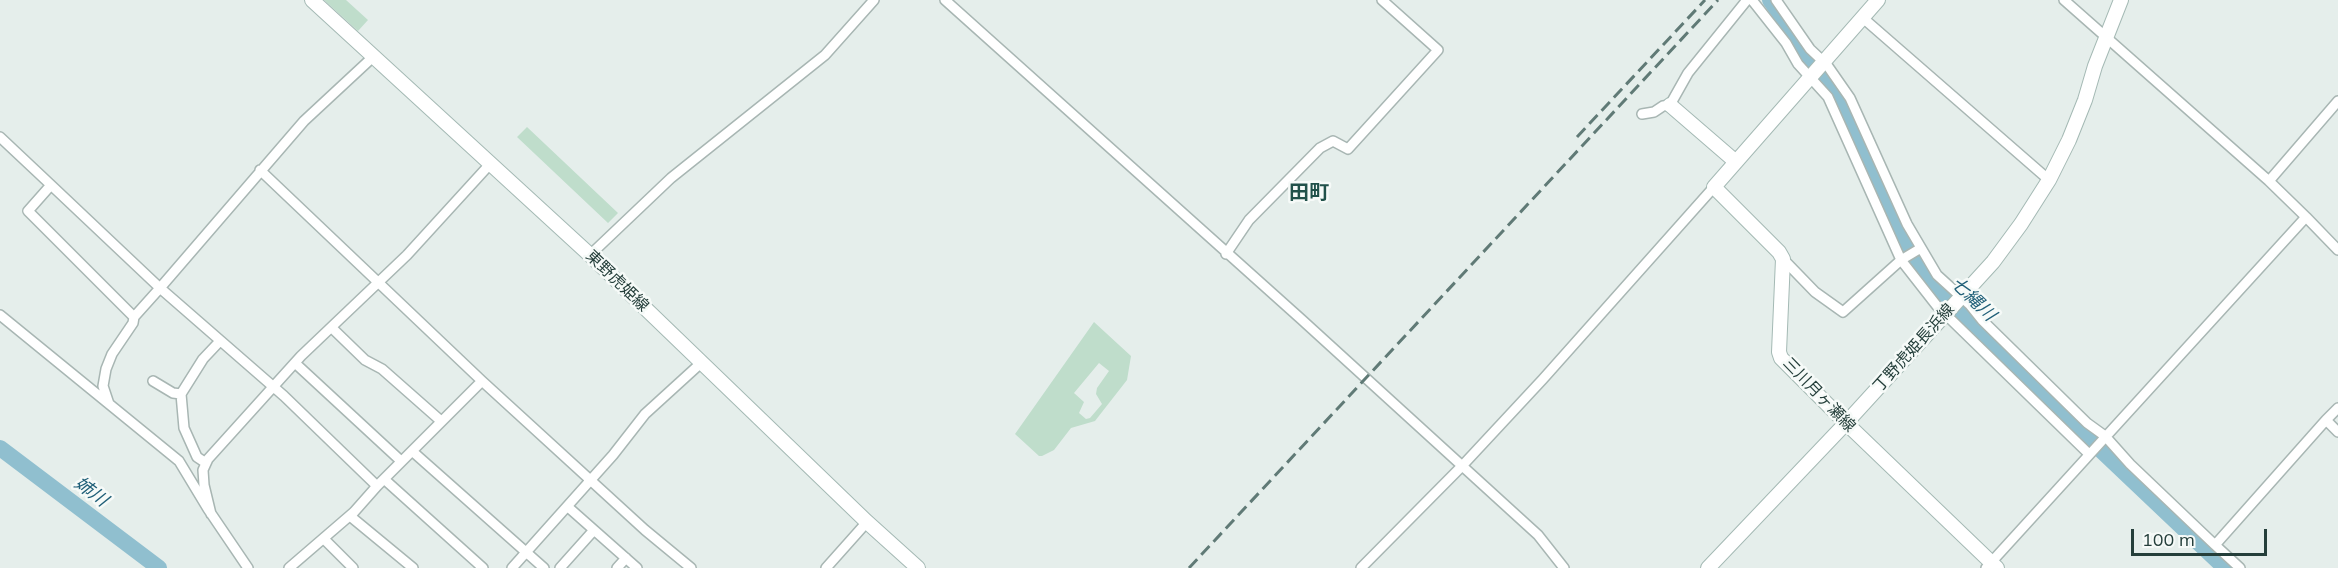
<!DOCTYPE html>
<html>
<head>
<meta charset="utf-8">
<style>
	body { margin:0 }
	#map { position:relative; width:2338px; height:568px; overflow:hidden; background:#e5eeeb; font-family:Mulish,sans-serif }
	canvas { display:block }
	.scale { position:absolute; left:2131px; top:529px; width:136px; height:27px; box-sizing:border-box; border:3px solid #253f3b; border-top:0; padding-left:8px; font-size:18px; line-height:21px; white-space:nowrap; color:#253f3b; -webkit-text-stroke:4px #f6faf8; paint-order:stroke }
</style>
</head>
<body>
<div id="map">
<canvas width="2338" height="568"></canvas>
<div class="scale">100 m</div>
</div>
<script>
const context = document.querySelector('canvas').getContext('2d');
context.lineJoin = 'round';
function fill(path, color) { context.fillStyle = color; context.fill(path, 'evenodd'); }
const shape = rows => new Path2D(rows.map(r => 'M' + r).join(''));
function strokePath(path, color, width, dash) { context.strokeStyle = color; context.lineWidth = width; context.lineCap = dash ? 'butt' : 'round'; context.setLineDash(dash || []); context.stroke(path); }
function drawText(font, color, halo, rows, align = 'center') {
  context.font = font + ' Mulish,"Noto Sans JP",sans-serif'; context.lineWidth = 5; context.setLineDash([]); context.textBaseline = 'middle'; context.strokeStyle = halo; context.fillStyle = color; for (const [text, x, y, turn = 0] of rows) {
    context.save(); context.translate(x, y); context.rotate((+turn || 0) * Math.PI / 180); context.textAlign = isNaN(turn) ? turn : align; if (halo) context.strokeText(text, 0, 0); context.fillText(text, 0, 0); context.restore();
  }
}
const green = shape([
	[324,0,346,0,368,20,358,31],
	[527,127,618,213,608,223,517,137],
	[1094,322,1131,356,1127,380,1095,421,1071,428,1054,450,1042,456,1039,456,1015,434],
	[1099,363,1109,371,1097,388,1096,394,1102,404,1090,418,1086,419,1079,413,1084,402,1074,393]
]);
const river = shape([
	[1770,0,1800,42,1810,61,1835,92,1899,234,1936,290,2048,400,2225,568],
	[0,448,159,568]
]);
const street = shape([
	[945,0,1301,319,1538,535,1564,568],
	[1752,0,1786,43,1798,64,1828,97,1901,260,1937,306,2089,454],
	[1776,0,1810,49,1827,65,1850,98,1907,224,1937,275,1970,305,1982,320,2087,423,2105,436,2130,464,2215,545,2326,420],
	[2064,0,2269,181,2338,101],
	[1863,18,2049,180],
	[374,56,304,121,160,288,284,396,377,486,482,381],
	[1642,114,1654,112,1663,106,1670,105,1688,73,1747,0],
	[0,137,51,185,28,211,134,317,133,323,112,354,106,369,103,386,109,404],
	[260,170,482,381,645,530,691,568],
	[51,185,160,288,134,317],
	[2306,217,2338,250],
	[1226,254,1249,220,1320,148,1333,141,1348,149,1438,50,1382,0],
	[590,255,671,178,825,55,874,0],
	[1783,259,1815,292,1843,312,1901,260,1921,248],
	[0,315,179,461,208,509,248,568],
	[332,328,365,360,382,369,441,421],
	[295,363,401,461],
	[153,381,173,393,181,394,203,359,220,341],
	[181,394,184,428,197,457,206,463],
	[2338,408,2326,420,2338,432],
	[412,451,544,568],
	[384,479,483,568],
	[568,507,637,568],
	[211,514,204,485,203,470,208,459,301,356,407,255,491,163],
	[350,516,413,568],
	[324,539,353,568],
	[2215,545,2240,568],
	[289,568,354,512,377,486],
	[512,568,613,455,645,414,701,363],
	[560,568,594,530],
	[617,568,626,558],
	[826,568,867,522],
	[1361,568,1462,466,1543,379,1714,187],
	[1986,568,2306,217,2269,181]
]);
const secondary = shape([
	[312,0,590,255,867,522,918,568],
	[1878,0,1714,187,1779,252,1783,259,1779,352,1781,358,1846,423,1997,568],
	[1670,105,1736,162],
	[1708,568,1846,423,1993,262,2021,224,2049,180,2069,140,2085,100,2095,66,2121,0]
]);
const rail = shape([
	[1577,137,1705,0],
	[1189,568,1718,0]
]);
const streetNames = [
	["東野虎姫線",617,281,44],
	["丁野虎姫長浜線",1914,348,-48],
	["三川月ヶ瀬線",1819,395,46]
];
const waterNames = [
	["七縄川",1973,299,44],
	["姉川",91,492,37]
];
const quarterNames = [
	["田町",1309,193]
];
fill(green, '#bfddcb');
strokePath(river, '#90bfcf', 16);
strokePath(street, '#a8b6b3', 12);
strokePath(secondary, '#a4b9b4', 16);
strokePath(street, '#fff', 9);
strokePath(secondary, '#fff', 14);
strokePath(rail, '#607a76', 3, [12, 6]);
drawText('16px', '#253f3b', '#f6faf8', streetNames);
drawText('italic 18px', '#216079', '#f6faf8', waterNames);
drawText('bold 20px', '#21514a', '#f6faf8', quarterNames);
</script>
</body>
</html>
